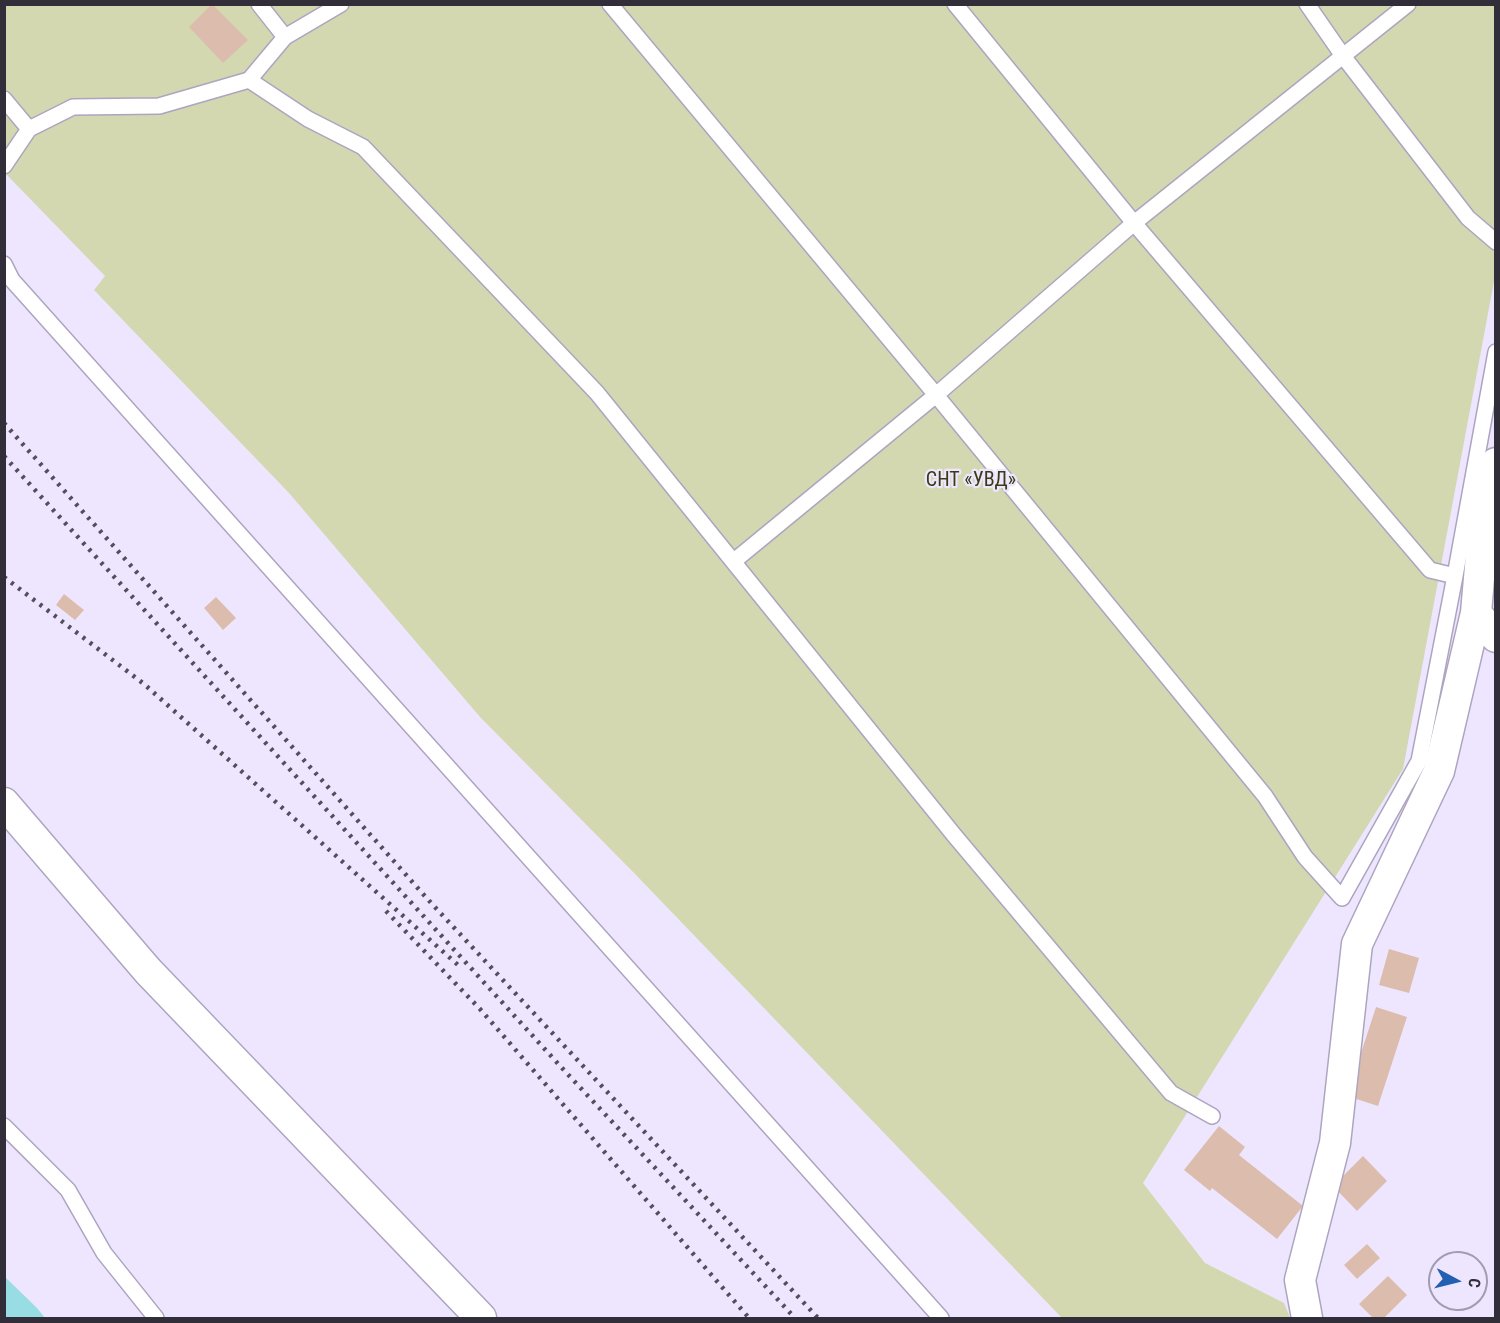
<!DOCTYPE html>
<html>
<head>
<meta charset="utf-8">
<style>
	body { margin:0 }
	#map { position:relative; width:1500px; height:1323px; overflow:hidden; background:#eee6fe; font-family:"Roboto Condensed",sans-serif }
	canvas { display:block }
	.frame { position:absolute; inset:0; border:6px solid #312d39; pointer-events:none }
	.north { position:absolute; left:1428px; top:1251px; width:60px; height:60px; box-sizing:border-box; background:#eee6fe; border:2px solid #a29caf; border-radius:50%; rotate:97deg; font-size:16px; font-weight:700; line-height:24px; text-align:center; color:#312d39 }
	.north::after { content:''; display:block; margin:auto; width:21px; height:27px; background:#2360b2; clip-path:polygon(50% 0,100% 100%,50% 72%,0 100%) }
</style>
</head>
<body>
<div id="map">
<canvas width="1500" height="1323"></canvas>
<div class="frame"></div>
<div class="north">С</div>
</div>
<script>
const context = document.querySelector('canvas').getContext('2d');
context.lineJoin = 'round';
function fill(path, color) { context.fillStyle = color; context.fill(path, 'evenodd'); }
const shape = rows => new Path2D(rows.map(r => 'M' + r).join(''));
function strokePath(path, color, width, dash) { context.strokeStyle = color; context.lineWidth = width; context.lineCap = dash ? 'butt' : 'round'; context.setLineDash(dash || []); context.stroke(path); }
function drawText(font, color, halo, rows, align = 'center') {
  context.font = font + ' "Roboto Condensed",sans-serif'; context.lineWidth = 4.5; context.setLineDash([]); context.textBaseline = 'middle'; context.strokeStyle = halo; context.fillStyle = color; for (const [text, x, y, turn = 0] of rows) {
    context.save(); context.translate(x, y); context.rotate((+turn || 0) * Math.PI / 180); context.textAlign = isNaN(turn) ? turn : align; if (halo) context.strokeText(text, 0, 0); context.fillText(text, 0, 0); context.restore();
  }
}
const green = shape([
	[5,5,1495,5,1495,276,1403,769,1143,1183,1205,1263,1284,1303,1290,1318,1062,1318,637,876,480,717,289,493,94,290,105,276,5,173]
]);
const water = shape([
	[4,1276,37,1308,45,1318,5,1318]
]);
const building = shape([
	[212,4,248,40,223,63,189,27],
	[64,594,84,610,75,620,56,605],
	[216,597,236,618,223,630,204,608],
	[1389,949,1419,958,1409,993,1379,985],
	[1376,1007,1407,1017,1378,1106,1347,1096],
	[1219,1126,1245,1147,1239,1155,1303,1206,1277,1239,1212,1188,1210,1191,1184,1170],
	[1363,1156,1387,1181,1357,1211,1333,1186],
	[1367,1244,1380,1258,1357,1279,1344,1265],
	[1388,1276,1407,1295,1384,1318,1373,1318,1359,1304]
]);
const lane = shape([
	[259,4,285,37],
	[610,4,936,395,1265,796,1305,857,1342,898,1419,761,1455,576,1496,352],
	[955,4,1134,223,1430,570,1455,576],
	[1307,4,1343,56,1468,218,1496,242],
	[249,80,308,119,363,147,597,393,954,835,1171,1093,1212,1116],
	[4,99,29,129],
	[4,166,29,129,73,107,159,106,249,80,285,37,341,4],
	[4,264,12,280,941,1318],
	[734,561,936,395,1134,223,1408,4],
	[4,1126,68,1190,104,1253,156,1318]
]);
const street = shape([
	[1496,463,1483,532,1476,613,1496,637],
	[4,803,148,971,481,1318],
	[1307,1318,1300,1280,1335,1143,1357,944,1439,771,1476,613]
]);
const rail = shape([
	[4,423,432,904,818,1318],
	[4,456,562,1068,795,1318],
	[4,577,144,684,458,965],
	[386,911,480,1009,749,1318]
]);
const parkNames = [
	["СНТ «УВД»",971,481]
];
fill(green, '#d3d8b1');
fill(water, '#98dce4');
fill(building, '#dcbdad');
strokePath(lane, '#aea4c0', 18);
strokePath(street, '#aea4c0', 33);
strokePath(lane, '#fff', 15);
strokePath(street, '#fff', 30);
strokePath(rail, '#534e5c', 4.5, [3, 6]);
drawText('20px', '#383b13', '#eee6fe', parkNames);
</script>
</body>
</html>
